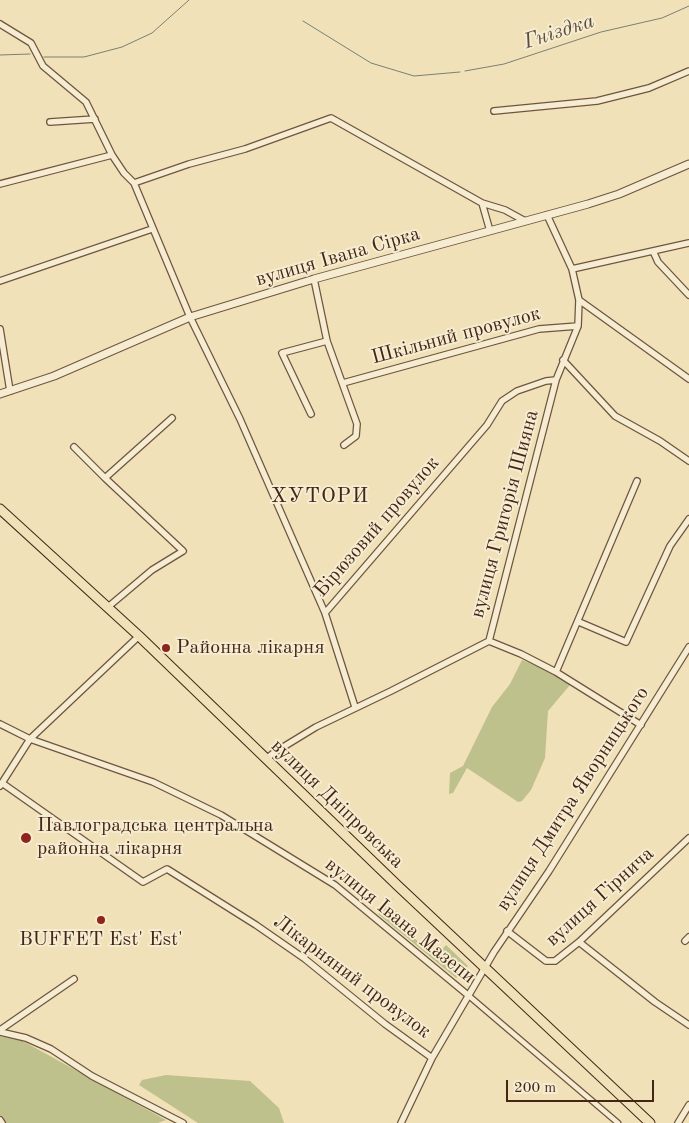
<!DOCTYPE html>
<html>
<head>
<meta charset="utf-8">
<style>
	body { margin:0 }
	#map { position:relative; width:689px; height:1123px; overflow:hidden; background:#f0e1b8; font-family:"Old Standard TT",serif }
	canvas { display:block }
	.scale { position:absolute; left:506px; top:1080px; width:148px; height:22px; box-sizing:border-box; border:2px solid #442617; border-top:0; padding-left:6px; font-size:15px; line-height:18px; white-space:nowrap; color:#442617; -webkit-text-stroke:4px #f5ecd1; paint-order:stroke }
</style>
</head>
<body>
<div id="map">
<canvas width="689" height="1123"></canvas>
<div class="scale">200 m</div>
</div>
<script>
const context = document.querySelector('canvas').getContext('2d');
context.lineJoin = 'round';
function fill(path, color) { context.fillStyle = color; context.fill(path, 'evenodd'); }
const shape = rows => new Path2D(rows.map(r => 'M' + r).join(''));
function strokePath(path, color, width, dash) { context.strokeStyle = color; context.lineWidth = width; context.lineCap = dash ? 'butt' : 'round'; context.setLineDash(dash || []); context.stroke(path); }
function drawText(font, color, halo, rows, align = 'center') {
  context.font = font + ' "Old Standard TT",serif'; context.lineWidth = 4; context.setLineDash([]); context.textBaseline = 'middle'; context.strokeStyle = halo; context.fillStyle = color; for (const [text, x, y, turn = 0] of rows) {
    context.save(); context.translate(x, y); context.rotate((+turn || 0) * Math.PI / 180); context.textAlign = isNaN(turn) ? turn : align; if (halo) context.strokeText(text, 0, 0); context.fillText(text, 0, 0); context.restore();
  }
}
const green = shape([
	[522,660,554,673,570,685,548,711,545,758,531,790,522,801,518,802,467,768,453,793,449,794,450,773,463,766,492,707,510,684],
	[394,897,384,912,389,916,397,911,404,929,420,943,419,945,428,952,431,949,437,955,446,945,468,966,456,978,378,914],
	[0,1036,21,1040,166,1120,158,1123,5,1123,0,1115],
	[166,1075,250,1081,279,1108,284,1123,198,1123,139,1085,142,1080]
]);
const stream = shape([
	[303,21,371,63,414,76,460,72],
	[0,55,30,54],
	[44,57,84,57,122,47,152,33,189,0],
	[465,71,504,64,601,32,662,18,689,6]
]);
const pedestrian = shape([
	[469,996,618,1123]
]);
const minor = shape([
	[0,24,31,43,43,66,86,102,112,155],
	[494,111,597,101,649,88,689,71],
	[50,122,95,119],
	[134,183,190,317,240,419,325,613,487,425,502,401,517,391,546,381,556,380],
	[0,184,112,155,124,173,134,183,189,164,245,149,331,118,482,203,505,210,525,221],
	[482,203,490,231],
	[547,215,572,269],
	[653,251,658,262,689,295],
	[314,279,327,341,357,424,356,436,344,445],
	[0,281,152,229],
	[579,300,689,379],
	[0,329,10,391],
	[563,360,615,416,660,441,689,461],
	[343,383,539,329,578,326],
	[311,414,282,353,327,341],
	[74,447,105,478,172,418],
	[105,478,183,551,152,570,108,607],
	[325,613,355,707],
	[579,622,626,642,670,546,689,519],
	[489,641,521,654,556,672,641,725],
	[556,672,637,481],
	[0,724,30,739,153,782,221,815,335,885,469,996],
	[266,759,275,752,316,727,391,691,489,641,556,380,578,326,579,300,572,269,689,243],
	[2,783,143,882,167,869,256,925,305,959,385,1024,432,1058],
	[0,786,30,739,139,636],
	[507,931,546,961,555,961,579,942,689,838],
	[685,941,689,937],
	[579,942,655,1002,689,1025],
	[0,1030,74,979],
	[0,1032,26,1038,51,1049,92,1076,183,1123],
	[0,1120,2,1123],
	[401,1123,432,1058,494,952,549,871,689,647],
	[678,1123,689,1105]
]);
const tertiary = shape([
	[0,394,54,376,190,317,314,279,588,204,619,194,689,164]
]);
const trunk = shape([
	[0,509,139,636,397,885,650,1123]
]);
const markers = [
	[166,648,5,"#8f2418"],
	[26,838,6,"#8f2418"],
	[101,920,5,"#8f2418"]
];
const streetNames = [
	["вулиця Івана Сірка",338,257,-16],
	["Шкільний провулок",456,336,-15],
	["вулиця Григорія Шияна",505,514,-75],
	["Бірюзовий провулок",377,527,-49],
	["вулиця Дмитра Яворницького",573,799,-57],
	["вулиця Дніпровська",337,804,44],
	["вулиця Гірнича",600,897,-42],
	["вулиця Івана Мазепи",400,921,39],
	["Лікарняний провулок",352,977,37]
];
const poiNames = [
	["Районна лікарня",176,648],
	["Павлоградська центральна",37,826],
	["районна лікарня",37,849],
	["BUFFET Est' Est'",101,940,"center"]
];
const waterNames = [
	["Гніздка",559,32,-18]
];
const neighbourhoodNames = [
	["ХУТОРИ",320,496]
];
fill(green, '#bec18b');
strokePath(stream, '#788171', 1);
strokePath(pedestrian, '#6f553f', 7);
strokePath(minor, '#6f553f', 8);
strokePath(tertiary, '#6f553f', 9);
strokePath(trunk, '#442617', 11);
strokePath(pedestrian, '#f5ecd1', 4.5);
strokePath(minor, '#f5ecd1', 5.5);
strokePath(tertiary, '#f5ecd1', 7);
strokePath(trunk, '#f0e1b8', 9);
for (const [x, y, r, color] of markers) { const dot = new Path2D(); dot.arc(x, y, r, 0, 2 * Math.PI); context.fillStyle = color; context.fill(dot); strokePath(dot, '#f5ecd1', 2); }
drawText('20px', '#442617', '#f5ecd1', streetNames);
drawText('20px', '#442617', '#f5ecd1', poiNames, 'left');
drawText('italic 21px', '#5a4c3c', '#f5ecd1', waterNames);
context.letterSpacing = '1px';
drawText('21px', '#442617', '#f5ecd1', neighbourhoodNames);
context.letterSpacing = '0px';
</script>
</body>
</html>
